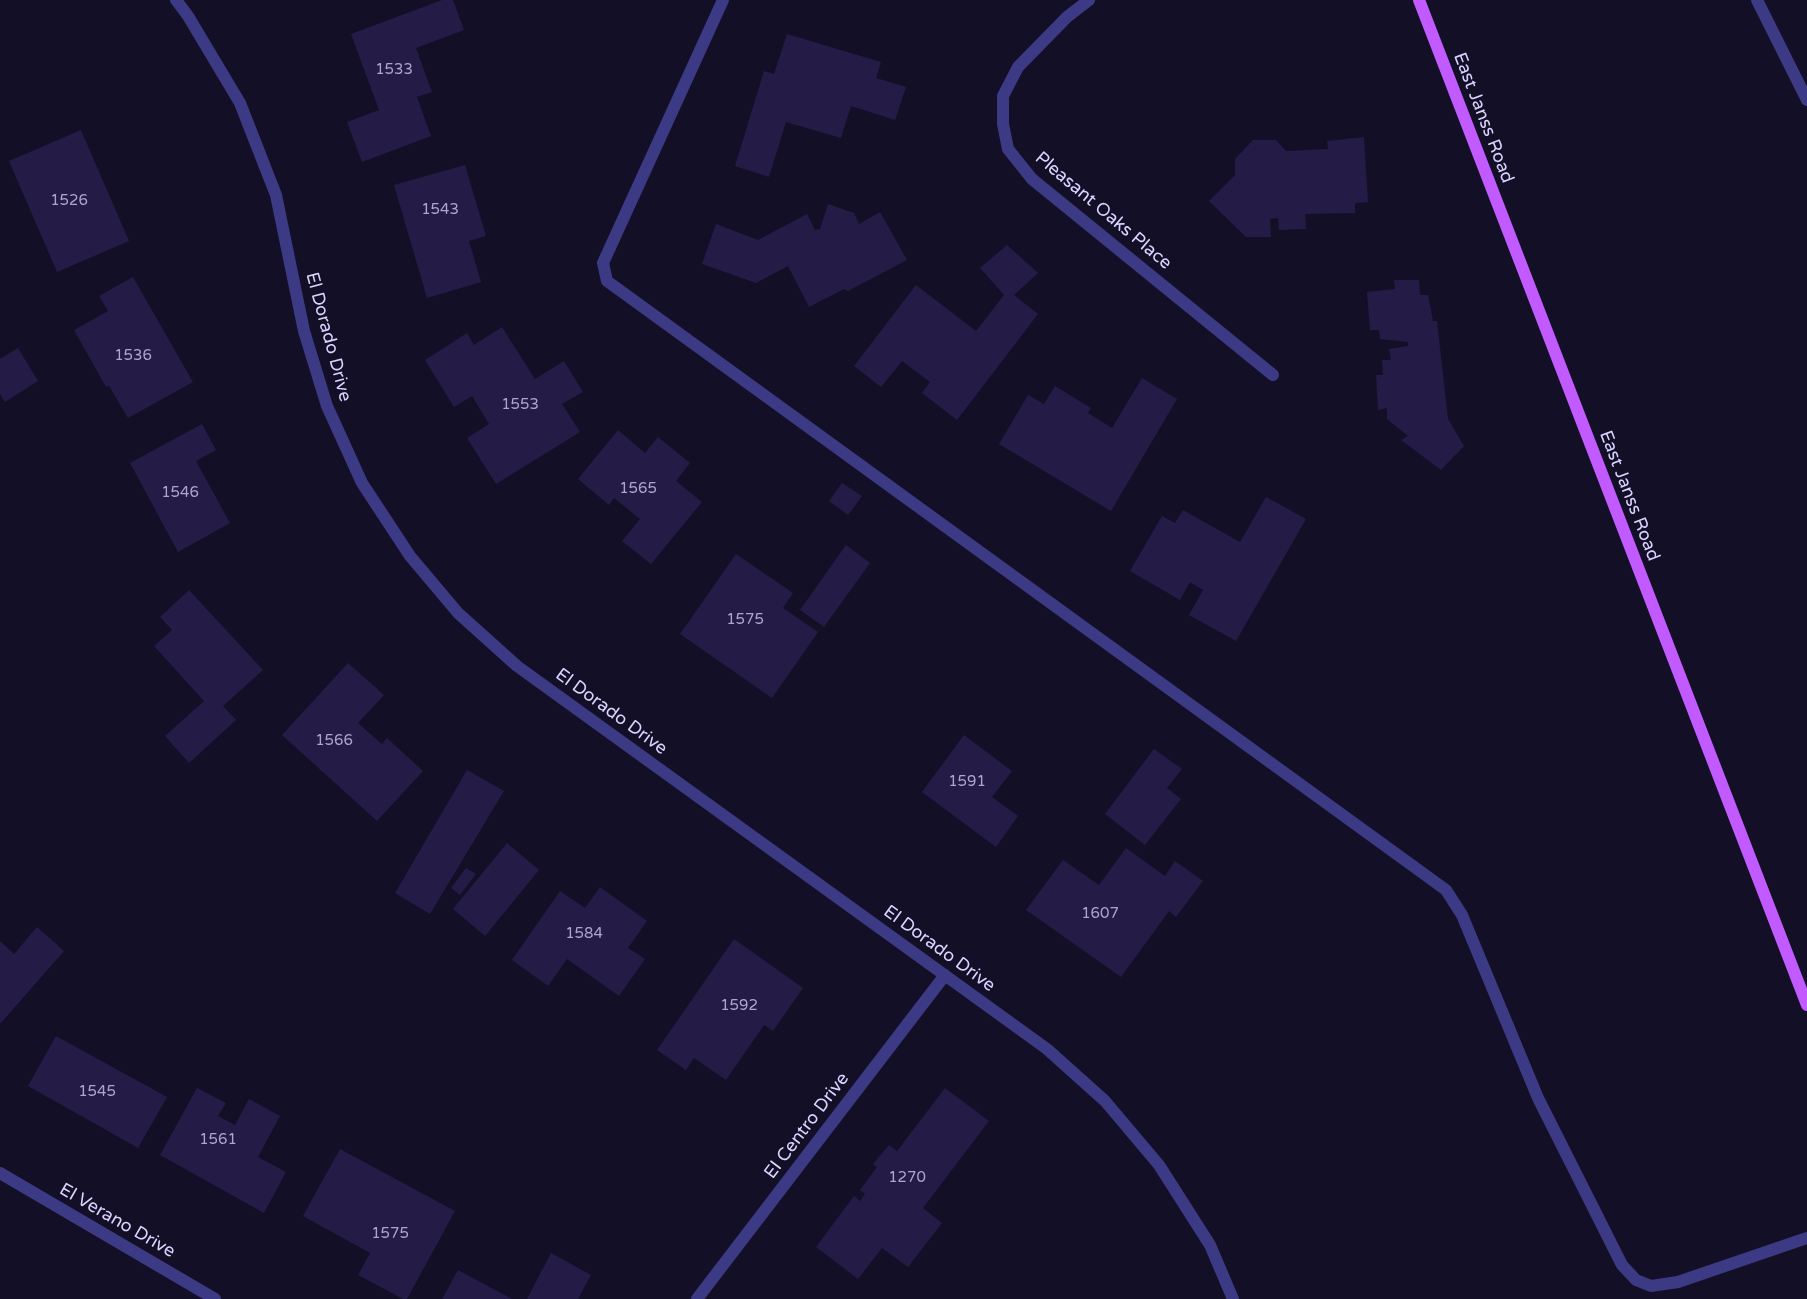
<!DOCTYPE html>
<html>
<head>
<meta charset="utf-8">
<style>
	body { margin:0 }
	canvas { display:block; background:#130f26 }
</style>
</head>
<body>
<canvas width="1807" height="1299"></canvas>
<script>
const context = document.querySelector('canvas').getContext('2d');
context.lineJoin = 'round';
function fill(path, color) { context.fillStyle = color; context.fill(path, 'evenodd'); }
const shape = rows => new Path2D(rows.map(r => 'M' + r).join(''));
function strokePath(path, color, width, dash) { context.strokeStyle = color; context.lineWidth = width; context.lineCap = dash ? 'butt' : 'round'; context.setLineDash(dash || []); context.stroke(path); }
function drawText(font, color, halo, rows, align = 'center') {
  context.font = font + ' "Varela Round",sans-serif'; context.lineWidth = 4; context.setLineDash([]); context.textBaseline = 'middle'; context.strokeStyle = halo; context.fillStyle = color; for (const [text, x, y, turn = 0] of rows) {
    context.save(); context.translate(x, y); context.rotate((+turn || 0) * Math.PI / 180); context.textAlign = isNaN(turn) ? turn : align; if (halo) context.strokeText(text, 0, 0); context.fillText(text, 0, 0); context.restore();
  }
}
const building = shape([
	[442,0,453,0,464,30,416,48,432,92,417,97,431,136,362,162,347,122,379,110,351,34],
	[787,34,881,62,876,78,906,87,895,120,851,106,841,138,786,122,769,177,735,166,764,71,774,74],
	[81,130,129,241,57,272,9,161],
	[1364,137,1368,202,1355,203,1355,213,1305,214,1306,229,1279,230,1278,218,1270,219,1271,237,1246,237,1209,201,1235,175,1235,159,1253,140,1276,140,1286,151,1328,149,1327,141],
	[465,165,486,236,469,241,481,282,427,298,394,185],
	[828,204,854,213,859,224,880,212,907,260,848,291,844,289,809,307,788,266,756,283,702,264,716,224,758,240,807,214,815,230,820,229],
	[1007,245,1038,273,1014,295,1038,314,957,420,922,393,930,382,902,361,881,387,854,366,916,285,976,331,1004,295,980,268],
	[133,277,193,382,128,418,109,386,106,387,74,330,108,311,99,296],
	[1394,280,1419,280,1420,295,1428,295,1433,321,1437,321,1448,419,1464,446,1441,470,1401,440,1408,436,1387,419,1387,408,1378,410,1376,375,1383,375,1382,360,1391,360,1389,349,1408,346,1408,342,1380,339,1379,330,1370,330,1367,292,1395,289],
	[502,327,535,379,564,361,583,392,562,404,580,432,496,484,467,438,489,424,472,396,454,407,425,360,467,333,474,345],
	[18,348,38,381,5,402,0,394,0,359],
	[1142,378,1177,399,1111,511,999,444,1028,395,1044,404,1055,386,1091,408,1088,413,1112,428],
	[202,424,216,450,196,461,230,523,178,552,130,463],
	[618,430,645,453,658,437,690,463,676,481,702,502,651,564,622,541,640,519,614,498,609,505,578,479],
	[842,483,862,496,848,515,829,501],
	[1266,497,1306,519,1236,641,1189,615,1203,590,1190,582,1180,600,1130,571,1162,516,1175,523,1183,510,1240,542],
	[846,545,870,563,824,627,800,610],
	[736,554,793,593,783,608,818,632,772,698,680,634],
	[189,590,263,670,223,706,236,720,189,763,165,736,204,701,154,646,172,630,160,617],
	[348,663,384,695,358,723,382,744,387,738,423,771,377,821,282,735],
	[964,735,1012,771,992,797,1018,816,996,847,922,792],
	[1154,749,1182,769,1167,788,1181,799,1145,845,1105,814],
	[467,770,504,791,430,914,395,893],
	[507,843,539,870,485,936,453,909],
	[1126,848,1165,876,1175,861,1203,881,1176,917,1169,911,1121,977,1026,910,1063,860,1099,885],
	[466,868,476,874,460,895,451,888],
	[600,887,647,921,628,948,645,959,619,996,567,959,548,986,512,960,560,891,585,908],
	[37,927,64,951,0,1024,0,941,14,954],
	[734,939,803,988,773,1031,764,1025,726,1080,694,1058,686,1070,657,1050],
	[56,1036,167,1097,138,1148,28,1086],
	[197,1088,226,1103,218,1116,235,1125,249,1099,280,1116,258,1157,286,1172,264,1213,160,1155],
	[945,1088,989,1121,923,1208,942,1223,908,1267,882,1248,858,1279,816,1247,854,1196,860,1201,865,1194,860,1190,877,1167,873,1164,889,1145,897,1151],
	[340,1149,455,1211,407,1299,403,1299,358,1275,370,1253,303,1216],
	[551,1253,591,1275,578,1299,527,1299],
	[458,1270,512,1299,442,1299]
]);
const minor = shape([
	[176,0,188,16,240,103,276,195,304,331,327,406,362,483,410,556,458,613,517,666,1047,1049,1105,1101,1159,1165,1210,1245,1233,1299],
	[723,0,603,263,607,281,1446,890,1462,915,1538,1098,1622,1265,1636,1280,1651,1286,1678,1282,1807,1238],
	[1089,0,1067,17,1018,67,1003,96,1003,124,1008,149,1032,179,1273,375],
	[1757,0,1807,100],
	[0,1173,215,1299],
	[697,1299,945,975]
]);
const major = shape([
	[1419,0,1807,1005]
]);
const numberNames = [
	["1533",394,70],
	["1526",69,201],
	["1543",440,210],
	["1536",133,356],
	["1553",520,405],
	["1565",638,489],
	["1546",180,493],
	["1575",745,620],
	["1566",334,741],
	["1591",967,782],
	["1607",1100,914],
	["1584",584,934],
	["1592",739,1006],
	["1545",97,1092],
	["1561",218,1140],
	["1270",907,1178],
	["1575",390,1234]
];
const streetNames = [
	["East Janss Road",1483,118,69],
	["Pleasant Oaks Place",1103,211,40],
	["El Dorado Drive",328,337,75],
	["East Janss Road",1629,496,69],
	["El Dorado Drive",611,712,36],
	["El Dorado Drive",939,949,36],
	["El Centro Drive",807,1126,-53],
	["El Verano Drive",117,1221,30]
];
fill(building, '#241b47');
strokePath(minor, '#3d3a85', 12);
strokePath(major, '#c25bff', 12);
drawText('15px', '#aca6d1', null, numberNames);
drawText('18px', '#d9d4ff', '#130f26', streetNames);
</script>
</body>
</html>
